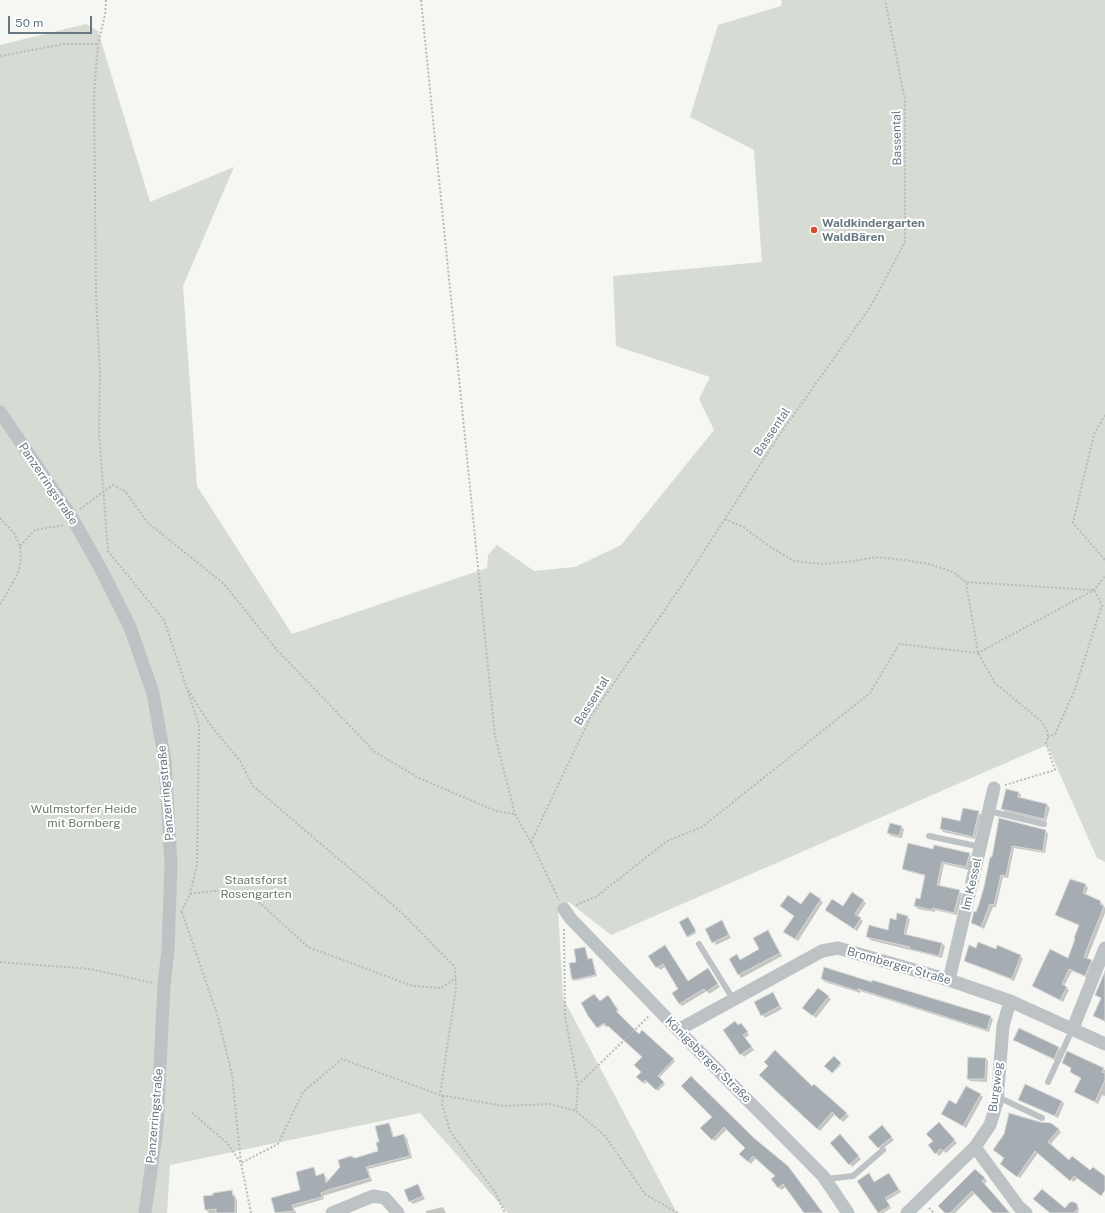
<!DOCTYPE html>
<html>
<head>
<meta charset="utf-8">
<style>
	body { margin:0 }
	#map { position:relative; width:1105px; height:1213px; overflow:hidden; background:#f6f6f3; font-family:"Public Sans",sans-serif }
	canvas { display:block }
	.scale { position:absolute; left:8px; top:16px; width:84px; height:18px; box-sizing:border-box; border:2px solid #677882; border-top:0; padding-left:5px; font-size:12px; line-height:14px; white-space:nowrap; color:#677882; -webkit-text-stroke:3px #fff; paint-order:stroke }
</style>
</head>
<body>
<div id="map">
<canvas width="1105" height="1213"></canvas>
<div class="scale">50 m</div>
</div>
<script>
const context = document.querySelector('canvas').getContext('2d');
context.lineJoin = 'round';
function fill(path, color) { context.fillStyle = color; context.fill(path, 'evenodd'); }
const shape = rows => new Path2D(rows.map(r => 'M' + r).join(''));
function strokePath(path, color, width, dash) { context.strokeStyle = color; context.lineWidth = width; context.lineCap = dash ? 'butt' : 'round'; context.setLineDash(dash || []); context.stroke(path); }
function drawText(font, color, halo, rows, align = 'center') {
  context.font = font + ' "Public Sans",sans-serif'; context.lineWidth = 4; context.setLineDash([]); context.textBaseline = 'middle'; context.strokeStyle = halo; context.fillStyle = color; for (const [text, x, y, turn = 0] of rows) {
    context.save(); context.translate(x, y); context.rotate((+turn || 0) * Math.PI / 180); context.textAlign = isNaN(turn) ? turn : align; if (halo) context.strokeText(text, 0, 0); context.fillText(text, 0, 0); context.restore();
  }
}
const green = shape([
	[782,0,1105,0,1105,862,1097,858,1047,745,611,935,569,902,558,908,563,998,677,1213,508,1213,420,1113,170,1165,167,1213,0,1213,0,45,86,24,98,31,150,202,234,167,183,286,197,486,292,634,487,568,488,555,497,545,534,571,575,567,621,545,714,430,699,399,710,377,616,346,613,276,762,262,754,150,690,117,718,25,781,6]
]);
const shadow = shape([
	[1019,793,1021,795,1020,799,1047,805,1050,808,1046,821,1005,812,1002,809],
	[978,812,981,815,975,839,943,832,941,829,961,823],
	[1000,819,1046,831,1048,834,1045,853,1014,848,1008,878,1003,877,996,907,993,907,984,929,972,922,976,913,993,858],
	[901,827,904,829,902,838,891,836,888,833],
	[934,850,969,854,972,857,969,870,944,864,939,887,959,891,962,894,957,915,935,910,935,912,918,909,915,906,921,900,926,876,906,871,903,869],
	[1086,885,1088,888,1085,896,1101,902,1105,908,1105,913,1087,959,1094,963,1088,978,1072,971,1064,986,1069,990,1063,1002,1033,986,1068,960,1079,926,1057,914],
	[810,893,823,902,798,941,787,934,795,917,784,908,802,906],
	[863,901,866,903,857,917,863,921,857,931,828,912],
	[907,917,910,919,906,935,942,943,945,946,942,958,870,940,868,937,889,931,896,921],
	[688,919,696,933,689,937,688,936],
	[722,922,731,938,716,945,707,929],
	[768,931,782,956,741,978,730,959,737,955,741,960,761,950],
	[665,946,689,982,708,969,720,987,709,994,707,991,682,1006,680,1004,679,989,665,967,660,970,650,956],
	[998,947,1023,958,1014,981,965,961,977,949,996,950],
	[585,948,588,960,593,960,597,976,574,981,577,962],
	[822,979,990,1017,993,1019,989,1032,860,991,860,993,825,982],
	[1105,987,1105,1022,1094,1016,1102,999,1096,995],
	[773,993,782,1009,765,1018,755,1002],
	[828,997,831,999,816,1018,806,1010],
	[610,998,619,1011,617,1013,639,1035,642,1031,675,1061,659,1078,665,1084,658,1091,647,1081,645,1084,639,1078,643,1072,643,1057,610,1026,608,1027,605,1024,599,1028,598,1027,600,1002],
	[739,1026,744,1027,749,1035,745,1038,754,1050,744,1057,724,1030],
	[1015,1040,1059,1048,1061,1051,1056,1061],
	[1068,1052,1105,1070,1105,1096,1102,1095,1098,1104,1076,1092,1082,1079,1073,1074,1071,1072,1072,1069,1063,1062],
	[834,1057,841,1065,833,1073,825,1066],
	[986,1059,988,1061,987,1082,970,1081,968,1078],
	[760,1075,812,1087,814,1085,849,1116,843,1122,835,1114,820,1131],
	[980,1095,983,1097,966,1128,942,1114],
	[1020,1100,1062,1101,1064,1104,1058,1118],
	[713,1117,822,1213,805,1213,786,1187,781,1190,772,1179,776,1177,756,1158,751,1164,743,1156,746,1148,727,1129,715,1141,702,1128],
	[389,1124,391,1127,394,1138,404,1135,407,1138,412,1158,368,1169,372,1181,323,1196,324,1199,294,1208,296,1213,276,1213,272,1198,301,1191,313,1169,317,1176,324,1175,326,1177,328,1183,355,1160,380,1151,380,1142],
	[939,1124,957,1143,946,1153,944,1151,939,1156,929,1145,934,1141],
	[885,1129,894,1140,881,1150,870,1137],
	[1058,1129,1061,1132,1050,1145,1069,1161,1105,1177,1105,1182,1077,1178,1074,1182,1038,1153,1020,1178,1001,1164,1005,1159,994,1150],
	[842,1138,861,1159,852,1167,850,1164],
	[975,1170,987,1181,984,1184,1009,1213,993,1213,975,1193,955,1213,946,1213],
	[889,1174,901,1192,886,1201,891,1208,883,1213,879,1213,871,1177,875,1182],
	[417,1185,425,1199,413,1204,410,1201],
	[232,1191,237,1200,237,1213,209,1213,206,1210,205,1197],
	[1076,1205,1079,1208,1078,1213,1051,1213],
	[443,1207,446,1213,426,1213,426,1211]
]);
const building = shape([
	[1006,789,1019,792,1018,797,1047,804,1044,819,1001,809,1006,789],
	[963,808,979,811,973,837,940,829,942,817,960,821,963,808],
	[999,818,1046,830,1043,851,1012,846,1006,876,1001,875,994,905,990,904,981,927,971,923,974,911,976,912,979,904,984,887,990,857,992,857,999,818],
	[890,823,902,826,899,836,887,833,890,823],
	[908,843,933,849,934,845,970,853,966,867,942,862,937,885,960,890,954,913,933,908,932,910,914,906,916,898,920,899,925,875,902,869,908,843],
	[1070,879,1086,884,1083,893,1101,901,1100,904,1104,906,1084,957,1092,960,1085,976,1069,969,1062,984,1067,987,1060,1000,1032,986,1050,949,1068,958,1075,939,1074,938,1079,925,1055,915,1070,879],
	[810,892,821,899,795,939,783,932,794,916,780,906,788,895,801,904,810,892],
	[852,892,864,900,855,914,861,918,854,929,825,910,832,899,843,906,852,892],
	[897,913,908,916,904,934,942,943,939,956,909,949,910,947,866,937,869,925,888,930,890,918,896,920,897,913],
	[688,917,696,931,687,937,679,922,688,917],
	[722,920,729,935,712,943,705,929,722,920],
	[768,930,780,953,738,975,729,959,737,954,740,960,759,949,753,938,768,930],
	[978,942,996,949,997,945,1021,955,1012,979,964,961,969,945,976,948,978,942],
	[665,945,688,981,708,968,718,984,706,992,704,989,679,1004,672,993,678,989,663,964,656,968,648,956,665,945],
	[585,947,588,959,592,958,596,975,572,980,569,963,576,962,574,949,585,947],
	[824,967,872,982,872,980,991,1016,987,1030,858,989,857,991,821,979,824,967],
	[1105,971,1105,1021,1093,1016,1101,998,1095,995,1105,971],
	[818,988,829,996,813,1016,802,1008,818,988],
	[773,992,780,1006,761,1016,754,1002,773,992],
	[594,994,600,1001,608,995,618,1010,616,1011,639,1034,642,1030,674,1059,658,1076,664,1082,656,1090,645,1080,643,1083,636,1077,641,1072,634,1065,642,1057,608,1026,606,1027,604,1023,597,1028,588,1016,581,1003,594,994],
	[735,1021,738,1025,741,1023,748,1032,743,1035,752,1047,740,1055,723,1030,735,1021],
	[1019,1028,1059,1047,1054,1059,1013,1040,1019,1028],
	[775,1050,812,1086,814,1084,847,1113,840,1120,832,1112,817,1129,759,1075,768,1066,764,1062,775,1050],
	[1067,1051,1104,1068,1102,1072,1105,1073,1105,1080,1095,1102,1074,1092,1081,1078,1070,1072,1071,1068,1062,1063,1067,1051],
	[834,1056,841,1063,832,1073,824,1066,834,1056],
	[968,1057,986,1058,985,1079,967,1079,968,1057],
	[691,1076,754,1138,788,1166,823,1213,804,1213,783,1184,778,1188,771,1179,775,1176,753,1156,748,1162,739,1154,745,1148,724,1127,712,1140,700,1128,712,1117,681,1086,691,1076],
	[1025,1084,1062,1101,1055,1116,1018,1100,1025,1084],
	[966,1086,981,1094,963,1126,941,1114,949,1100,956,1104,966,1086],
	[1009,1113,1040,1122,1051,1123,1059,1129,1048,1142,1069,1160,1072,1156,1090,1170,1093,1167,1105,1176,1105,1190,1101,1196,1074,1176,1070,1181,1035,1151,1017,1177,1000,1164,1004,1158,993,1150,1004,1134,1009,1113],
	[939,1122,955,1140,943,1151,940,1149,935,1154,928,1145,933,1141,926,1134,939,1122],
	[389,1123,393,1137,404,1134,410,1156,366,1167,370,1178,328,1190,321,1193,322,1197,292,1205,294,1211,275,1213,271,1198,300,1190,296,1172,314,1167,316,1176,324,1173,326,1183,340,1167,338,1160,351,1156,355,1158,378,1151,376,1142,379,1142,375,1126,389,1123],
	[882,1125,892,1137,878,1148,868,1137,882,1125],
	[840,1134,859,1156,849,1165,830,1143,840,1134],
	[975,1169,985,1178,982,1181,1010,1213,993,1213,972,1191,950,1213,945,1213,938,1206,975,1169],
	[869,1173,874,1182,889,1173,899,1190,885,1198,890,1206,878,1213,857,1181,869,1173],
	[418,1184,423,1196,409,1202,404,1190,418,1184],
	[1042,1189,1065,1208,1070,1202,1074,1202,1077,1204,1078,1208,1074,1213,1050,1213,1033,1199,1042,1189],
	[232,1190,233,1196,235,1196,235,1213,216,1213,216,1209,205,1210,203,1196,213,1195,213,1193,232,1190]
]);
const path = shape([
	[106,0,105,15,98,44,94,94,96,295,100,373,99,434,108,551,164,620,199,725,197,865,190,894,181,912],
	[421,0,495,736,515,814,531,842,559,900],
	[0,56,64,44,98,44],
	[1105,415,1094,434,1073,523,1105,560],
	[80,509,113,485,125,491,147,522,224,584,278,651,375,752,419,778,496,811,515,814],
	[0,518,14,533,20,546,21,559,18,573,0,605],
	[725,519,743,527,769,546,794,561,823,564,854,561,876,557,904,560,929,564,953,572,966,582,978,653,995,683,1041,721,1047,730,1048,737,1046,743,1055,770,1005,785],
	[20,546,35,530,64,525],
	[967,582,1094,590,1102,605,1074,692,1055,734,1048,737],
	[188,690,209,723,240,761,253,786,401,912,455,967,456,988,440,1095],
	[531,842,591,716,682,585,780,434,871,306,905,242,905,100,885,0],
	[190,894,215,891,250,894,308,947,413,986,441,988,456,978],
	[576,905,596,897,667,841,702,827,870,693,899,644,978,653,1094,590,1105,576],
	[182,912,217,1014,232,1074,241,1163,227,1143,190,1111],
	[564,929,565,1016,578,1085,576,1111],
	[0,962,90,969,153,983],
	[578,1085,649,1016],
	[443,1096,442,1104,450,1131,495,1192,505,1213],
	[929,1208,934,1213],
	[251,1213,241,1163,278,1144,303,1092,342,1059,440,1095,504,1106,550,1104,576,1111,605,1136,645,1194,678,1213]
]);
const lane = shape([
	[989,811,1044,824],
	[929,836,981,847],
	[699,944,733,999],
	[1048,1082,1073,1028],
	[998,1097,1042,1118],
	[826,1179,853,1176,883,1150]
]);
const street = shape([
	[0,412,71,516,102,571,130,627,153,693,165,761,171,864,168,950,164,985,157,1127,145,1213],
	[564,909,571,919,678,1030,823,1176,848,1213],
	[949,980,994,788],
	[1073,1028,1105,948],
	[678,1030,822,951,838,948,949,980,1010,1001,1105,1044],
	[975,1147,1019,1207,1026,1213],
	[332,1213,373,1196,385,1198,398,1213],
	[907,1213,975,1147,990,1125,997,1102,1003,1026,1010,1001]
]);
const markers = [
	[814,230,4,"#d74e33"]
];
const streetNames = [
	["Bassental",897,138,-91],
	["Bassental",772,432,-56],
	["Panzerringstraße",48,484,56],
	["Bassental",592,701,-58],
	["Panzerringstraße",166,793,-95],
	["Im Kessel",972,884,-77],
	["Bromberger Straße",899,966,16],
	["Königsberger Straße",708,1060,45],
	["Burgweg",996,1087,-83],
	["Panzerringstraße",155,1116,-85]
];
const poiNames = [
	["Waldkindergarten",822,223],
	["WaldBären",822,237]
];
const parkNames = [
	["Wulmstorfer Heide",84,809],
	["mit Bornberg",84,823],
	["Staatsforst",256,880],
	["Rosengarten",256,894]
];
fill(green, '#d6dbd3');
fill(shadow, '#0003');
fill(building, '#a5adb2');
strokePath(building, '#d8d8d6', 1);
strokePath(path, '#b8bbbd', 2, [2, 2]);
strokePath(lane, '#bdc2c5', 6);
strokePath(street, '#bdc2c5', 13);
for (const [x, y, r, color] of markers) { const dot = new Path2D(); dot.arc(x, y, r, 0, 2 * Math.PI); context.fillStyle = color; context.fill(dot); strokePath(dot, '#fff', 1.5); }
drawText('12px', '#677882', '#fff', streetNames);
drawText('bold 12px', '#677882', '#fff', poiNames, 'left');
drawText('12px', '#6b7a66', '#fff', parkNames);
</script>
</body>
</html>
